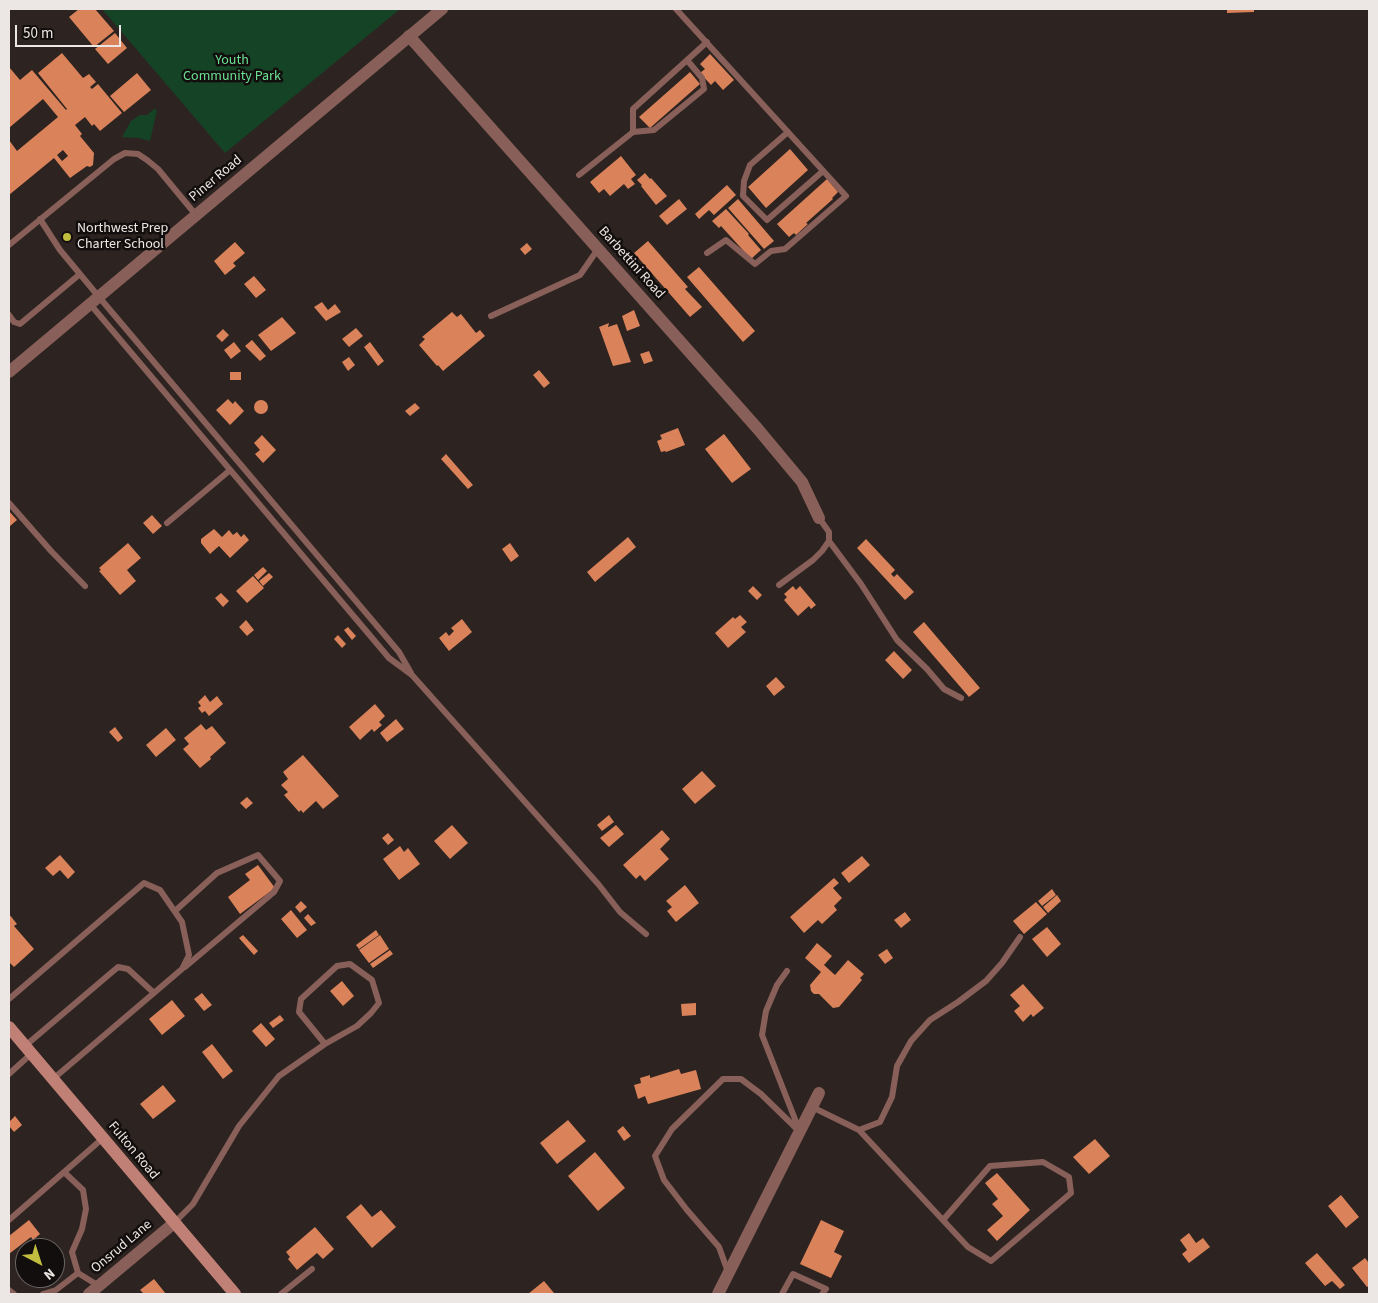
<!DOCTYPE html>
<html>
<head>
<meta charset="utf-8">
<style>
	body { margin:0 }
	#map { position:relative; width:1378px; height:1303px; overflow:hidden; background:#2d2421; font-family:"Source Sans 3",sans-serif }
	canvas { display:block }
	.frame { position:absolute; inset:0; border:10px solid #ece6e4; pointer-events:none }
	.north { position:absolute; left:15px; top:1238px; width:50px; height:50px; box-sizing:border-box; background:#120e0d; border:1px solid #696463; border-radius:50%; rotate:140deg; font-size:14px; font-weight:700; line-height:20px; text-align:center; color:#ece6e4 }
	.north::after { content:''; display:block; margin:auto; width:18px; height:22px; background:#c2bd3f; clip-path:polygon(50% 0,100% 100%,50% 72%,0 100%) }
	.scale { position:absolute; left:15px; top:25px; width:106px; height:22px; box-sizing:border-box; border:2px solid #ece6e4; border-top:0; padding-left:6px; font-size:15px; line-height:18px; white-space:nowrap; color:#ece6e4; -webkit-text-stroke:4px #120e0d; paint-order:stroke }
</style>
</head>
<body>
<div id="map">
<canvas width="1378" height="1303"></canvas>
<div class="frame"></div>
<div class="north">N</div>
<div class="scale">50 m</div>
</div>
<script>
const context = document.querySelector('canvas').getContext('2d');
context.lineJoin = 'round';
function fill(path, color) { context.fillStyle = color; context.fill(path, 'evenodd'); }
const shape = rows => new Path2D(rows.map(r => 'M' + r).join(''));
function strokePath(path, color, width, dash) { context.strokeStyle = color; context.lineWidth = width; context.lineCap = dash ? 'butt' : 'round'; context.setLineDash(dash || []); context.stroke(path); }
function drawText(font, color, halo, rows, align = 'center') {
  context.font = font + ' "Source Sans 3",sans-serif'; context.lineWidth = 5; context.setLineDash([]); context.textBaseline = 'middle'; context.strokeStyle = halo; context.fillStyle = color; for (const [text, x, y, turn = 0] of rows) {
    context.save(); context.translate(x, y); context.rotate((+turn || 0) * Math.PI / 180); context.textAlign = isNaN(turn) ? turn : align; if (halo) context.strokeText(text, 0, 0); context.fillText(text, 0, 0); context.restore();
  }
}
const green = shape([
	[102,9,400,9,225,153],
	[154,109,157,110,150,141,139,138,122,137,131,121,140,115,147,115]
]);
const building = shape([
	[79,9,95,9,114,31,94,47,69,17],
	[1227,9,1254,9,1254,12,1227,13],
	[115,33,127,48,108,64,95,49],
	[62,53,83,78,89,74,96,82,90,87,92,89,98,84,122,113,100,131,94,124,92,126,85,117,75,125,82,134,80,136,94,153,93,165,90,167,87,166,70,178,54,158,9,195,9,140,17,151,58,117,43,99,9,128,9,67,20,80,32,70,66,110,67,109,38,73],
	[63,150,68,156,62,161,57,155],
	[710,54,734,80,723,90,715,81,711,85,700,73,705,69,700,64],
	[690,72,700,84,650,128,639,117],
	[137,73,151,90,124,112,110,96],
	[790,149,808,170,766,208,748,187],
	[621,156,636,175,631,179,635,184,628,189,624,184,610,196,604,189,599,193,590,182],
	[645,173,650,179,651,178,667,196,656,205,641,186,642,185,637,180],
	[827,179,838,192,832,198,833,199,806,223,808,224,796,235,794,233,789,237,777,224],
	[727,185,736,195,714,215,709,210,699,219,695,214],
	[679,199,687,209,667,225,659,216],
	[738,199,774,241,764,249,728,208],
	[726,209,749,234,748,235,761,250,751,259,721,226,719,228,712,221],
	[648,241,688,287,685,289,702,307,690,317,634,253],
	[235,242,245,253,233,263,236,266,225,275,214,261],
	[527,243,532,249,525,255,520,249],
	[699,267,755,331,743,342,687,277],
	[254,276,266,290,256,298,244,284],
	[322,302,328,310,335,304,341,312,326,321,314,307],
	[634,310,640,326,627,331,622,316],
	[452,312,457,317,461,314,476,333,480,330,485,336,443,371,438,365,437,366,419,345,425,339,422,337],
	[282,317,296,333,271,351,258,335],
	[609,323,608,327,617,324,631,362,613,366,599,327],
	[356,328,363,336,349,347,342,339],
	[223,329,229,335,222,342,216,336],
	[252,340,266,356,260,361,245,346],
	[234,342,241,351,231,359,224,350],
	[370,342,384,361,378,366,364,347],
	[649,351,653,361,644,364,640,354],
	[349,357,355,365,348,371,342,362],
	[539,370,550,383,544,388,533,375],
	[230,372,241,372,241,380,230,380],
	[228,399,233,404,235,401,244,411,230,425,216,410],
	'254 407a7 7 0 1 1 14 0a7 7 0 1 1-14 0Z',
	[415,403,420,408,410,416,405,411],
	[678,428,685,445,666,452,665,451,661,452,657,441,662,439,660,435],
	[724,434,751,469,732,483,705,449],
	[262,435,276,450,263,463,255,454,260,450,254,443],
	[446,454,473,485,468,489,441,459],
	[9,511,17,520,9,527],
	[152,515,162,526,153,534,143,523],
	[214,529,222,537,229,530,233,535,237,532,241,537,244,534,249,540,230,558,219,546,210,554,201,543,201,539],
	[628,537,636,547,595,582,587,572],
	[866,539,895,570,891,574,894,577,897,574,914,592,905,600,857,548],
	[128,543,141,558,127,570,136,581,120,595,99,571,101,570,99,568],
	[510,543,519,556,511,562,502,549],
	[263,567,267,571,258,580,254,575],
	[269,573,273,577,263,586,259,581],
	[253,576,264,588,247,603,236,591],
	[753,586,762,595,757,600,748,591],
	[793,586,796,590,800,586,816,605,811,609,809,606,798,616,784,600,787,597,784,594],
	[221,593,229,601,223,607,215,598],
	[740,615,747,622,741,627,746,632,728,648,715,633,733,617,735,619],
	[462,619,472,632,449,651,439,638,446,632,449,636,454,631,451,628],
	[246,620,254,630,247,636,239,627],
	[924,622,980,688,969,697,913,632],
	[348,627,356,636,352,640,344,630],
	[338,635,346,644,342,648,334,639],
	[894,651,912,670,903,679,885,660],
	[776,677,785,687,774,696,766,686],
	[205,695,210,702,217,696,223,704,209,716,205,711,202,713,198,708,201,706,198,702],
	[375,704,385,716,379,722,382,725,374,732,372,729,360,740,349,727],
	[396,719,404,729,387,742,380,733],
	[201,724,206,730,212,726,226,743,210,757,211,759,200,768,183,749,189,744,184,738],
	[115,727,123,738,118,742,109,732],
	[166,728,176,740,156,757,146,745],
	[303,755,339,796,323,809,316,801,303,813,301,810,299,812,284,795,288,792,281,785,288,779,283,772],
	[702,771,716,786,695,804,682,789],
	[247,797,253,803,246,809,240,803],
	[609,815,614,822,602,831,597,825],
	[452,825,468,843,450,859,434,841],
	[616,825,624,834,609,847,600,838],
	[662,830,670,839,660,849,669,859,645,881,640,875,636,879,623,865],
	[388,833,394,840,388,845,382,838],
	[400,846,404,852,408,848,420,864,399,880,383,859],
	[60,855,75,872,68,879,60,870,53,876,45,868],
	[862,856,870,865,849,883,841,873],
	[258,865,275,888,240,914,228,897,250,880,245,874],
	[834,878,839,883,833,888,842,898,834,906,837,910,822,924,818,920,804,933,790,917],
	[685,885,699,903,676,922,667,911,672,907,666,901],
	[1052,889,1056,895,1042,906,1038,901],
	[1057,895,1061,901,1048,913,1043,907],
	[301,901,307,907,300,913,295,907],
	[1036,902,1047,914,1024,934,1013,921],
	[291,910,307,930,297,938,281,919],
	[905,912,911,920,901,928,894,920],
	[9,914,17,924,14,926,34,949,14,967,9,962],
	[308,914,316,923,311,926,304,918],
	[1047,927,1061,944,1047,957,1032,939],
	[376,930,379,935,359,949,356,945],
	[243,935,258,951,254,955,239,938],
	[380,935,389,949,369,963,359,950],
	[817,943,832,956,824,965,835,975,848,960,864,974,860,978,862,980,839,1007,833,1008,819,994,814,994,811,991,810,985,821,972,805,958],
	[887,949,893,958,885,964,878,955],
	[390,950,393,954,373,968,370,964],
	[342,981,354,996,343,1006,330,991],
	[1023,984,1044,1008,1033,1017,1031,1014,1023,1022,1014,1011,1020,1006,1010,995],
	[202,993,212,1005,204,1011,194,999],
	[172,1000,185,1016,162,1035,149,1019],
	[696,1003,696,1015,682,1016,681,1004],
	[280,1015,284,1020,273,1028,269,1023],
	[261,1023,275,1039,266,1047,252,1031],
	[212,1044,233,1071,223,1079,202,1052],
	[679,1069,681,1074,696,1070,701,1089,648,1104,645,1096,638,1099,634,1085,641,1083,640,1078,650,1075,650,1078],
	[163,1085,176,1101,153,1119,140,1104],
	[15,1116,22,1125,14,1132,9,1126,9,1122],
	[568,1120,586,1141,557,1164,540,1143],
	[623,1126,631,1136,624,1141,617,1131],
	[1095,1139,1110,1156,1089,1174,1073,1157],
	[595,1152,625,1188,598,1211,568,1176],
	[997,1173,1030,1210,997,1241,987,1230,1003,1216,992,1204,998,1199,985,1183],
	[1341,1195,1359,1217,1346,1228,1328,1206],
	[361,1204,372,1217,381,1210,396,1227,372,1248,346,1217],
	[29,1220,40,1234,33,1240,31,1237,9,1254,9,1236],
	[821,1220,844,1231,834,1252,842,1256,831,1278,800,1264],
	[315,1227,334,1249,323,1259,317,1253,297,1270,288,1259,290,1257,286,1252],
	[1189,1233,1196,1243,1203,1238,1210,1247,1189,1263,1182,1254,1187,1250,1180,1240],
	[1317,1253,1345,1285,1340,1289,1332,1281,1325,1286,1305,1263],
	[1365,1258,1369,1263,1369,1286,1367,1287,1352,1268],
	[154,1279,166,1294,144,1294,140,1290],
	[544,1281,554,1293,528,1294]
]);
const service = shape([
	[676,9,846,196,785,249,771,251,755,264,726,240,707,253],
	[633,132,654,130,704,89,702,78,687,60],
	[788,132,750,165,744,181,743,196,767,220,823,171],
	[579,175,633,132,633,109,707,42],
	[40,219,60,250,99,297,399,652,411,673],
	[9,245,114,159,125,153,138,154,147,160,158,169,196,215],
	[90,304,389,658,412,675,599,885,620,912,646,934],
	[9,315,14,322,20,324,80,274],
	[491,316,580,275,598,249],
	[9,503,51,551,85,586],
	[167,523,229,471],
	[829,541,861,584,897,640,927,669,944,689,961,698],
	[779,585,813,560,822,551,829,541,829,532,819,518],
	[175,911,217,873,258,855,280,881,274,892,185,967],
	[9,999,144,883,160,890,182,922,189,955,182,969,53,1079],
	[25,1046,118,967,128,969,154,993],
	[9,1074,31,1054],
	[812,1107,859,1130,880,1122,892,1097,897,1066,911,1041,930,1020,958,1002,986,981,1002,963,1020,937],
	[859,1130,968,1247,991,1261,1071,1193,1069,1177,1043,1162,990,1166,943,1220],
	[64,1172,83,1190,86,1209,82,1229,72,1252,78,1273],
	[9,1220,102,1139],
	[174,1223,193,1204,239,1126,279,1076,325,1044,357,1026,371,1013,379,1003,372,980,350,964,337,966,301,999,299,1012,325,1044],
	[728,1272,719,1247,687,1210,664,1180,655,1156,672,1129,723,1079,741,1079,761,1094,800,1132,762,1035,766,1011,777,985,787,971],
	[9,1290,14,1294],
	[43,1294,56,1290,78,1273,99,1286],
	[281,1294,312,1269],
	[782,1294,793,1274,826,1289,822,1294]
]);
const minor = shape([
	[409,36,757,428,802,482,819,518],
	[89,1294,174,1223],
	[718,1294,819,1093]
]);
const tertiary = shape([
	[9,372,442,9]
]);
const secondary = shape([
	[9,1027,235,1294]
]);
const markers = [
	[67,237,5,"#c2bd3f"]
];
const parkNames = [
	["Youth",232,61],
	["Community Park",232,77]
];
const streetNames = [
	["Piner Road",216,179,-40],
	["Barbettini Road",631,263,48],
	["Fulton Road",133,1151,50],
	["Onsrud Lane",122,1247,-40]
];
const poiNames = [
	["Northwest Prep",77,229],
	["Charter School",77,245]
];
fill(green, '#154326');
fill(building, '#da8259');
strokePath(service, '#896059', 6);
strokePath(minor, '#896059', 12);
strokePath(tertiary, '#896059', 12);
strokePath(secondary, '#c18075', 12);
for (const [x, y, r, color] of markers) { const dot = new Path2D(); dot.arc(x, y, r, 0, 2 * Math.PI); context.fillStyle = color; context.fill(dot); strokePath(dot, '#120e0d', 2); }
drawText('14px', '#6be093', '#120e0d', parkNames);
drawText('14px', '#ece6e4', '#120e0d', streetNames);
drawText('14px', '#ece6e4', '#120e0d', poiNames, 'left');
</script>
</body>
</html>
